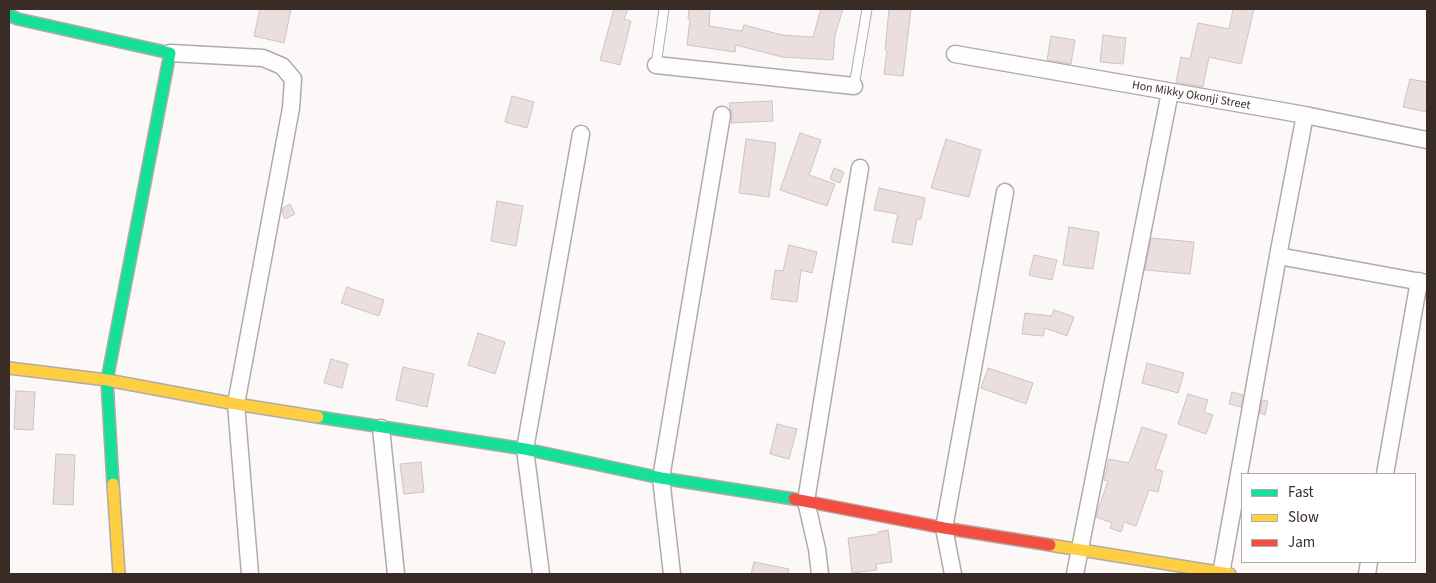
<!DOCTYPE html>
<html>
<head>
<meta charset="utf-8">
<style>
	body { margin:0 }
	#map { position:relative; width:1436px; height:583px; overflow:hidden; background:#fcf8f7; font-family:"Source Sans 3",sans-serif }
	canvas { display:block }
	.frame { position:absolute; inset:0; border:10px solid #392c27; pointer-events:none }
	.legend { position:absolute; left:1241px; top:473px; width:175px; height:90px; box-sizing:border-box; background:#fff; border:1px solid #b0aba9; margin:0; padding:6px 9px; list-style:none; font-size:15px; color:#392c27 }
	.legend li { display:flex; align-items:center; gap:10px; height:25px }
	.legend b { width:25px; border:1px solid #b0aba9 }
</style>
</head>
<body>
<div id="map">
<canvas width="1436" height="583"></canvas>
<div class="frame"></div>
<ul class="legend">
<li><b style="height:6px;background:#16e098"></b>Fast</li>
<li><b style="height:6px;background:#ffcf43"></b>Slow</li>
<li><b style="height:6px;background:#f24e42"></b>Jam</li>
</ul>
</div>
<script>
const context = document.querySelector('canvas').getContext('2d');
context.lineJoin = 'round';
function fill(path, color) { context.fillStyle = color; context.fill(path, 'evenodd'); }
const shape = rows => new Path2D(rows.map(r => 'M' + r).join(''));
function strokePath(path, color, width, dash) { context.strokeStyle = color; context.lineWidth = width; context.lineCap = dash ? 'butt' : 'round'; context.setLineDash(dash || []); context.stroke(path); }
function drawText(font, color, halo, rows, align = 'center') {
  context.font = font + ' "Source Sans 3",sans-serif'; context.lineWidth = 4; context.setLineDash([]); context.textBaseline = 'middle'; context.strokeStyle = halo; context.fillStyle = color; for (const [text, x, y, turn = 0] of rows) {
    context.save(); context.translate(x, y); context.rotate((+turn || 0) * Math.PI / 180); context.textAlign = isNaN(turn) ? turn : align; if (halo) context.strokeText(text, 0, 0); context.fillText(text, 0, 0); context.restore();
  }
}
const building = shape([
	[260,9,291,9,284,43,254,36,260,9],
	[614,9,628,9,624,19,631,21,620,65,600,60,614,9],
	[689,9,710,9,709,26,742,31,744,25,782,35,813,37,821,9,843,9,835,35,833,60,782,57,736,45,735,52,687,45,690,19,688,19,689,9],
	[889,9,911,9,903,76,884,74,887,51,885,50,889,9],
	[1233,9,1254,9,1241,64,1209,57,1203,87,1176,82,1181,57,1190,59,1198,23,1229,29,1233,9],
	[1103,35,1126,38,1123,64,1100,62,1103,35],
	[1051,36,1075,40,1071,64,1047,60,1051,36],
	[1410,79,1427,82,1427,112,1403,107,1410,79],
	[512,96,534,102,527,128,505,122,512,96],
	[772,101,773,121,731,123,732,116,729,103,772,101],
	[800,133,821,140,809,175,835,184,827,206,780,190,800,133],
	[746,139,776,143,769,197,739,193,746,139],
	[946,139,981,150,969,197,931,188,946,139],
	[834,168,844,172,840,183,830,179,834,168],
	[879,188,925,198,921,219,917,219,912,245,892,242,898,214,874,210,879,188],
	[497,201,523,206,516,246,491,241,497,201],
	[290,204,295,214,285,219,282,213,283,208,290,204],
	[1069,227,1099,232,1093,269,1063,265,1069,227],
	[1151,238,1194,242,1190,274,1145,270,1151,238],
	[789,245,817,252,812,273,801,270,797,302,771,299,775,270,783,271,789,245],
	[1034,255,1057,260,1052,280,1029,275,1034,255],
	[347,287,384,300,379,316,341,303,347,287],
	[1054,310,1074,317,1067,336,1045,328,1043,336,1022,334,1025,313,1051,316,1054,310],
	[478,333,505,342,495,374,468,365,478,333],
	[331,359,348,364,342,388,324,383,331,359],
	[1147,363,1184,373,1178,393,1142,383,1147,363],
	[403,367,434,374,427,407,396,400,403,367],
	[988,368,1033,383,1026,404,981,388,988,368],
	[16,391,35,392,33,430,14,429,16,391],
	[1232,392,1243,395,1241,407,1229,404,1232,392],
	[1188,394,1208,400,1204,412,1213,415,1206,434,1178,424,1188,394],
	[1262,400,1268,401,1265,415,1260,413,1262,400],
	[777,424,797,429,789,459,770,454,777,424],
	[1142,427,1167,435,1155,469,1163,471,1158,492,1149,490,1136,526,1124,522,1121,532,1110,528,1112,523,1096,517,1098,510,1108,481,1104,480,1109,459,1129,463,1142,427],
	[56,454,75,455,73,505,53,504,56,454],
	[421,462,424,492,404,494,400,464,421,462],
	[888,530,892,562,876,564,877,570,852,573,848,538,878,534,878,532,888,530],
	[754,562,789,569,788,574,751,574,754,562]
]);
const lane = shape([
	[656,65,664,9],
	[854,86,867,9]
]);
const street = shape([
	[170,53,263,58,282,66,293,79,291,108,236,404,250,574],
	[955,54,1305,115,1427,140],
	[656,65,854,86],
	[1278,256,1427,283],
	[381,428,396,574],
	[1385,474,1419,281],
	[541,574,525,449,581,134],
	[672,574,661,478,722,115],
	[820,574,817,549,806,501,860,168],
	[953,574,944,528,1005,192],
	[1075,574,1170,92],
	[1221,574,1278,256,1305,115],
	[1367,574,1369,562]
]);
const fast = shape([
	[9,15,18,19,170,53,107,380,113,484],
	[318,417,525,449,661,478,794,499]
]);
const slow = shape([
	[9,368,107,380,236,404,318,417],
	[113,484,119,574],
	[1050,545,1230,574]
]);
const jam = shape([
	[794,499,944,528,1050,545]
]);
const streetNames = [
	["Hon Mikky Okonji Street",1191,96,10]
];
fill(building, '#ebdedf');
strokePath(building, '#ccc3c3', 1);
strokePath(lane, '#b2aaa8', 11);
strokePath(street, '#b2aaa8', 19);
strokePath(fast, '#b2aaa8', 14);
strokePath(slow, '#b2aaa8', 14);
strokePath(jam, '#b2aaa8', 14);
strokePath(lane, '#fffefe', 9);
strokePath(street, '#fffefe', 16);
strokePath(fast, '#16e098', 11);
strokePath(slow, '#ffcf43', 11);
strokePath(jam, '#f24e42', 11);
drawText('12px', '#392c27', '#fff', streetNames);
</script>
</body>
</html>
